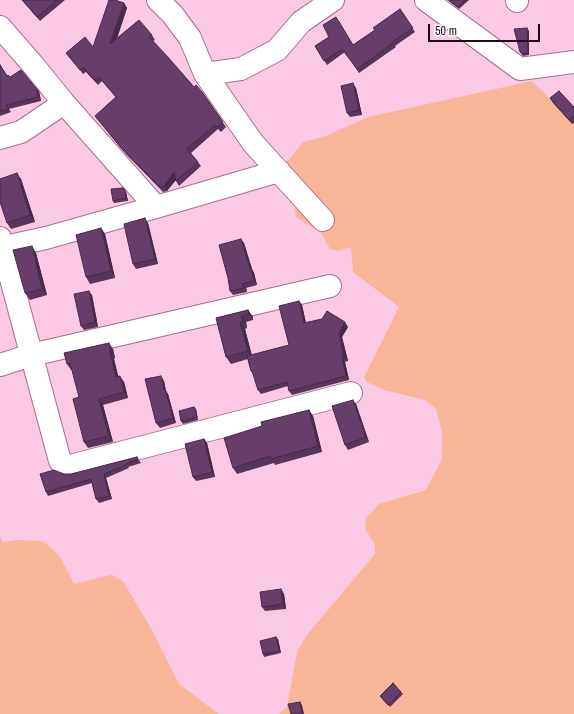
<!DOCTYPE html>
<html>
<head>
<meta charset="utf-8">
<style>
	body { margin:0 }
	#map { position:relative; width:574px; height:714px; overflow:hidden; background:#fcc9e5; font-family:"Archivo Narrow",sans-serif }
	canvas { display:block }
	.scale { position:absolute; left:428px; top:24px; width:112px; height:18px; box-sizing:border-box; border:2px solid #210b19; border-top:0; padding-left:5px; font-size:12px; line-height:14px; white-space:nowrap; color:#210b19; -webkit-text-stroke:3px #fbfbfb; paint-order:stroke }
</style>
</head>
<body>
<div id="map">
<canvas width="574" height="714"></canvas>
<div class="scale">50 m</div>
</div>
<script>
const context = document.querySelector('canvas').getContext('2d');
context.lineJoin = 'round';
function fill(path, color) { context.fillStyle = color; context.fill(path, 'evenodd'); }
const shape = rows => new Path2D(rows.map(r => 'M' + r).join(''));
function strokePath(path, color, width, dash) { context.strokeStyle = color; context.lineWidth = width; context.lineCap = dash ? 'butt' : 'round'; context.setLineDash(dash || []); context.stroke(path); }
const green = shape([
	[532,81,574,122,574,714,279,714,287,707,297,652,306,636,375,554,375,546,365,528,366,518,379,504,426,490,442,459,442,432,436,409,425,400,384,390,367,382,364,377,399,307,353,272,351,247,339,251,330,249,321,233,296,217,291,181,282,168,303,142,326,136,368,117],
	[0,536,3,542,17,540,43,541,59,555,74,584,111,575,123,581,153,632,179,684,219,714,0,714]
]);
const minor = shape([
	[158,0,173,15,190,38,205,74,253,143,323,220],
	[426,0,520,69,574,62],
	[517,0,517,1],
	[0,27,34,66,64,103,156,207,46,238,0,248],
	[205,74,241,69,277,50,301,22,333,0],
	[0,138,21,132,64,103],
	[156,207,279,171],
	[0,238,60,461,64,464,70,466,351,393],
	[0,365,31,355,330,286]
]);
const wall = shape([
	[22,0,65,0,40,21],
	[448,0,469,0,459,9,450,2],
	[124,3,127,8,117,39,152,35,155,40,153,41,194,87,202,92,226,127,221,132,218,129,191,153,201,166,179,186,176,181,176,180,167,191,163,192,125,153,95,116,116,97,102,81,98,85,86,72,83,74,66,53,93,47],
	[400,9,415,32,395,46,396,47,359,73,345,52,327,65,315,46,329,37,339,21,353,45,375,30],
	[529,31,529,55,523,56,520,52],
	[0,64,7,76,36,88,39,91,41,101,9,109,11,112,0,116],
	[356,88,362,115,350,117,347,113],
	[550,98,574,107,574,123,572,124,553,103],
	[21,179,35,222,11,229,7,223],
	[126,192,128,201,114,203,113,201],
	[148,223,158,264,136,269,133,264],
	[101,228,105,234,115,278,90,284,86,277],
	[244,243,252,269,254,273,257,285,246,288,247,292,233,295,230,291],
	[36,253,47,295,30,300,25,293],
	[92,295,98,327,84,330,81,326],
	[299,301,302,305,306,323,348,327,342,337,348,361,345,362,349,380,292,395,289,391,288,386,261,394,258,390,253,374,251,371,248,359,231,364,226,357,216,318,248,310,253,317,253,320,246,322,247,328,245,329,252,355,289,345],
	[113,349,115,358,114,359,118,376,124,382,128,398,103,405,113,442,88,448,84,442,79,397,72,369,71,370,67,364],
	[164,381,166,391,168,394,176,423,160,428,156,423],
	[356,404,369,442,348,450,345,445],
	[196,409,198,420,183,424,181,421],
	[309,410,313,416,322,452,275,465,274,463,237,474,233,468,262,426],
	[204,439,207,443,215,477,196,481,193,477],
	[137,457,141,463,128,467,129,468,106,478,112,499,99,503,96,499,92,483,48,496,46,492,64,474,71,474],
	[281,589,284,594,286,609,265,611,262,607],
	[278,639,281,653,264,657,263,654],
	[401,692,403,694,390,707,380,696]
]);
const shadedWall = shape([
	[124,3,127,8,113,49,110,44],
	[527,28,529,31,529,55,528,53],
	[353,83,356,88,362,115,359,110],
	[36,88,39,91,41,101,38,97],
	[174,172,178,177,167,191,164,186],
	[17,173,21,179,35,222,30,215],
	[125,190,126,192,128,201,126,198],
	[145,218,148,223,158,264,155,259],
	[101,228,105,234,115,278,111,271],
	[241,239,244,243,252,269,254,273,257,285,254,281,250,269],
	[32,246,36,253,47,295,42,289],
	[242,284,246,288,247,292,244,288],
	[89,291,92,295,98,327,95,322],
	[299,301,302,305,307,328,304,323],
	[248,310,253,317,253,320,249,314],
	[241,316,246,322,247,328,243,321],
	[240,322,245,329,252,358,248,351],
	[345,322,348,327,342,337,348,361,344,357,339,333],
	[109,343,113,349,115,358,111,353],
	[110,353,114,359,120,383,116,377],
	[342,357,345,362,349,380,346,376],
	[120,376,124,382,128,398,124,392],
	[161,376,164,381,166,391,168,394,176,423,173,418,164,390],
	[99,399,103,405,113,442,109,436],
	[353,400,356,404,369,442,366,437],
	[194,407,196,409,198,420,197,417],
	[309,410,313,416,322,452,318,446],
	[204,439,207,443,215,477,212,472],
	[104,474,106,478,112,499,109,496],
	[281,589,284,594,286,609,283,604],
	[276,637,278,639,281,653,279,651],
	[300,702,302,705,304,714,302,714]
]);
const building = shape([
	[22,0,57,0,37,17,22,0],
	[109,0,115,0,124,3,110,44,139,20,152,35,149,37,167,56,194,87,196,85,202,92,223,122,217,127,215,125,187,149,198,162,176,181,174,172,164,186,160,187,122,149,95,116,116,97,99,77,94,80,83,67,80,70,66,53,85,37,93,47,109,0],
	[449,0,465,0,458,7,449,0],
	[400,9,413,28,392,42,393,43,357,69,342,49,324,61,315,46,329,37,323,25,336,17,353,45,375,30,373,28,400,9],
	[527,28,528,53,522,54,520,52,514,29,527,28],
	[0,65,7,76,8,75,10,77,21,70,36,88,38,97,6,105,9,109,0,111,0,65],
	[353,83,359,110,347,113,341,86,353,83],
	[559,91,574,107,574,115,569,120,550,98,559,91],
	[17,173,30,215,7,223,0,202,0,179,17,173],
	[123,188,125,190,126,198,113,201,111,189,123,188],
	[145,218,155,259,133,264,124,224,145,218],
	[101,228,111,271,86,277,76,235,101,228],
	[241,239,250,269,251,269,254,281,242,284,244,288,230,291,228,278,219,245,241,239],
	[32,246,42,289,25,293,13,250,32,246],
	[89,291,95,322,81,326,74,294,89,291],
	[299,301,304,323,322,319,327,311,345,322,339,333,344,357,342,357,346,376,289,391,287,382,258,390,252,371,251,371,247,356,289,345,279,306,299,301],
	[248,310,249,314,241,316,243,321,240,322,248,351,226,357,216,318,248,310],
	[109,343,111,353,110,353,116,377,120,376,124,392,99,399,109,436,84,442,73,399,79,397,70,363,67,364,64,353,109,343],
	[161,376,164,390,165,389,173,418,156,423,145,379,161,376],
	[353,400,366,437,345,445,332,406,353,400],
	[194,407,197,417,181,421,179,411,194,407],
	[309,410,318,446,271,459,270,456,233,468,224,438,262,426,261,422,309,410],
	[204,439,212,472,193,477,185,444,204,439],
	[137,457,138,459,126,464,126,465,104,474,109,496,96,499,91,479,46,492,40,474,54,470,64,474,71,474,137,457],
	[281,589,283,604,262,607,260,592,281,589],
	[276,637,279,651,263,654,260,641,276,637],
	[393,683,401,692,388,705,380,696,393,683],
	[300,702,302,714,291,714,288,704,300,702]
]);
fill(green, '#fab699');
strokePath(minor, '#a66d8f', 24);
strokePath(minor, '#fff', 22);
fill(wall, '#58355a');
fill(shadedWall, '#472b4a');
fill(building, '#663e69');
strokePath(building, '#472b4a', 1);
</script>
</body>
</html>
